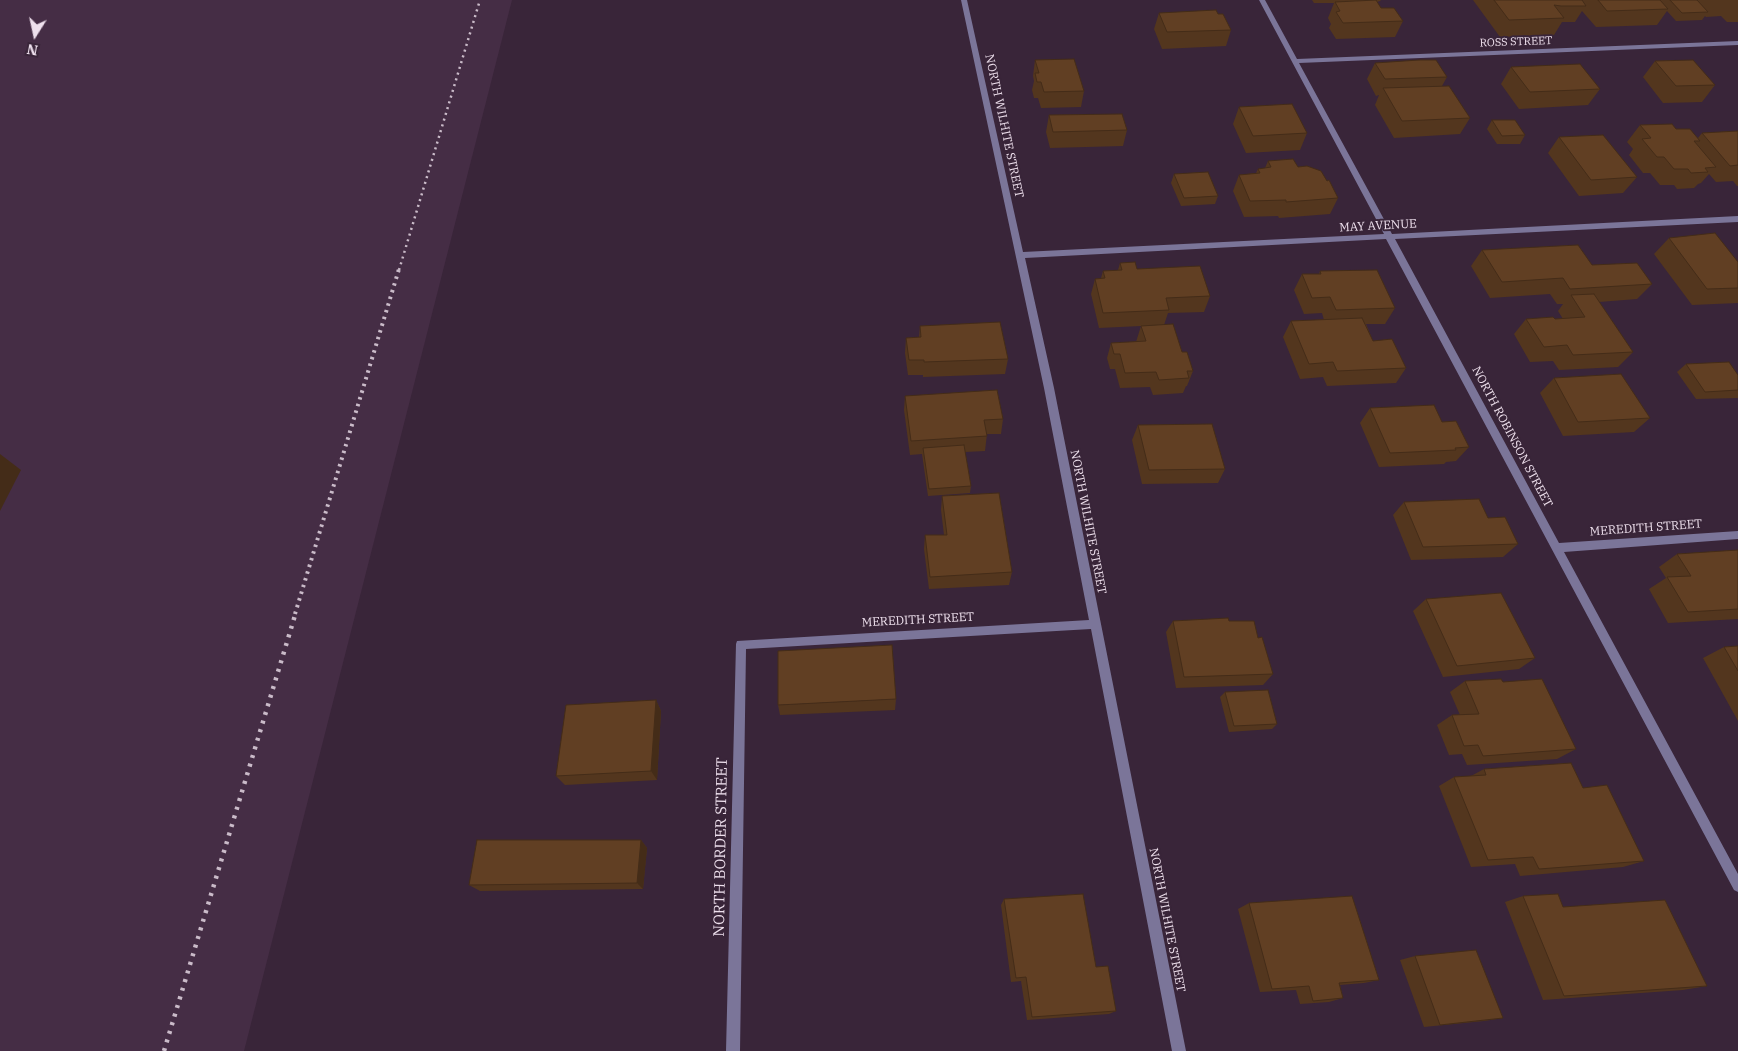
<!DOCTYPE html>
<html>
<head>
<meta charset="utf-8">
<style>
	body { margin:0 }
	#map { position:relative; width:1738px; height:1051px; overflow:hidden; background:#392539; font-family:"IBM Plex Serif",serif }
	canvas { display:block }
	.north { position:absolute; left:10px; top:10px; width:50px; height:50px; -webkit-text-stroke:4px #392539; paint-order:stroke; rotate:190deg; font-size:14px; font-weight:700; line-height:20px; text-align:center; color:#eee0ed }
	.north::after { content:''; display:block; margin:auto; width:18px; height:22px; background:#eee0ed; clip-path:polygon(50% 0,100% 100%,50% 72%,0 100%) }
</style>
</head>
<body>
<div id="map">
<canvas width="1738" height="1051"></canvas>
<div class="north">N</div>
</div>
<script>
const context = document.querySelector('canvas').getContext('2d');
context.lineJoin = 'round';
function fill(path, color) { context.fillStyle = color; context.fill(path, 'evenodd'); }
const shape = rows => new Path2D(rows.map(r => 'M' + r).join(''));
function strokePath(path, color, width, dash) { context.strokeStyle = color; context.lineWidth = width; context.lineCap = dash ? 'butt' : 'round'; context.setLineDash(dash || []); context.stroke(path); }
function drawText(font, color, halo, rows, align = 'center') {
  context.font = font + ' "IBM Plex Serif",serif'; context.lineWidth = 4; context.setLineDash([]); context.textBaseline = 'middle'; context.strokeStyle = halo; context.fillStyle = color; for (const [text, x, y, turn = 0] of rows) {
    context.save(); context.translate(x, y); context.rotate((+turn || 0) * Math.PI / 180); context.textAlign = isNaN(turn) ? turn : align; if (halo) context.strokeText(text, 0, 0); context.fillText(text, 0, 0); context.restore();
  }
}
const built = shape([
	[0,0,512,0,244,1051,0,1051]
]);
const street = shape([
	[961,0,967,0,1023,252,1384,234,1259,0,1265,0,1297,59,1738,41,1738,45,1299,63,1392,234,1738,216,1738,222,1395,239,1559,543,1738,531,1738,539,1564,552,1738,874,1738,892,1734,890,1386,239,1025,258,1054,388,1186,1051,1172,1051,1091,629,746,649,740,1051,726,1051,736,644,737,641,1089,620,1044,388,961,0]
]);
const railFar2 = shape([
	[399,270,480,0]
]);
const railFar1 = shape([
	[295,614,399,269]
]);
const rail = shape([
	[164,1051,296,612]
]);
const wall = shape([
	[1312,0,1381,0,1380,1,1377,2,1381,8,1403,21,1395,37,1336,39,1329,28,1331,24,1328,18,1334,3,1314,3],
	[1473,0,1738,0,1738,22,1727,22,1721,16,1706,17,1705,16,1702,20,1676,21,1667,11,1657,25,1596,27,1582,11,1575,22,1562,22,1554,35,1500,37],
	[1159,13,1218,14,1231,30,1226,46,1162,49,1154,29],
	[1035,60,1084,91,1081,107,1041,108,1038,98,1034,98,1032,90,1034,81,1033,76],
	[1655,61,1715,85,1702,102,1663,103,1643,77],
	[1375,63,1447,77,1442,86,1470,118,1460,134,1394,138,1375,105,1379,95,1376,96,1367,79],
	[1511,67,1600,89,1588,105,1519,109,1501,84],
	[1239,107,1307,133,1300,150,1246,153,1233,124],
	[1049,115,1127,130,1123,146,1050,148,1046,132],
	[1492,120,1525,135,1520,144,1497,144,1487,129],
	[1640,125,1676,129,1698,138,1702,133,1738,131,1738,186,1737,186,1733,181,1716,182,1709,174,1701,183,1698,184,1694,188,1677,189,1674,185,1660,185,1650,173,1643,173,1629,155,1633,149,1627,142],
	[1559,137,1637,177,1623,193,1579,196,1548,153],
	[1268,161,1298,167,1338,198,1330,214,1279,218,1278,216,1244,217,1233,191,1239,175,1256,173,1258,169,1265,168],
	[1174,174,1218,196,1215,204,1181,206,1171,183],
	[1669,238,1738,262,1738,303,1692,305,1654,254],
	[1482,250,1592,265,1652,284,1637,299,1599,302,1633,352,1618,367,1559,370,1553,361,1530,362,1514,334,1526,319,1563,319,1558,311,1563,304,1557,304,1550,294,1490,298,1471,266],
	[1120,263,1210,296,1204,312,1168,313,1164,325,1193,371,1187,386,1186,386,1183,393,1153,395,1150,387,1120,388,1115,369,1110,369,1107,358,1111,343,1136,342,1141,326,1099,328,1091,294,1095,279,1101,278,1103,271,1118,270],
	[1320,271,1395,308,1385,324,1366,324,1373,341,1406,368,1396,383,1327,386,1323,377,1300,379,1283,337,1291,321,1324,320,1322,313,1304,314,1294,290,1302,274,1319,274],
	[920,326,1008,359,1005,374,923,377,923,375,908,375,905,353,906,338,919,337],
	[1686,364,1738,375,1738,398,1696,399,1677,372],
	[1554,378,1650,418,1634,432,1563,436,1540,393],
	[905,396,1003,419,1001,434,987,434,985,451,965,452,971,486,970,493,928,496,922,454,910,455,904,410],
	[1370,408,1442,422,1469,447,1456,461,1446,462,1444,464,1379,467,1360,423],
	[1138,425,1225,469,1218,483,1142,484,1132,440],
	[942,496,1012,572,1009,585,929,589,924,549,925,535,944,535,941,510],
	[1404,502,1488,518,1518,544,1503,557,1411,560,1393,515],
	[1738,550,1738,619,1668,623,1649,589,1666,578,1659,567,1677,554],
	[1426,599,1535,658,1519,669,1443,677,1413,611],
	[1173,621,1229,621,1258,638,1273,674,1263,685,1176,688,1166,632],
	[1738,646,1738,721,1703,658,1724,647],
	[1465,681,1503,682,1576,749,1557,759,1467,765,1462,754,1449,755,1437,725,1452,715,1460,715,1450,692],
	[1225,692,1277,724,1272,729,1229,732,1220,697],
	[896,699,895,710,780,715,778,705],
	[656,700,661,711,657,780,565,785,556,776],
	[1484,769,1583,788,1644,861,1623,867,1520,876,1515,864,1471,867,1439,786,1454,777,1471,776],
	[641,840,647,848,643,889,480,891,469,885],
	[1523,896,1563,907,1707,986,1683,990,1543,1000,1505,902],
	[1004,899,1096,967,1116,1011,1109,1014,1027,1020,1021,981,1011,982,1001,905],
	[1249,903,1379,980,1364,983,1340,985,1343,998,1329,1002,1300,1004,1296,990,1260,992,1238,909],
	[1415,956,1503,1018,1484,1021,1424,1027,1400,960]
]);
const shadedWall = shape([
	[0,454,21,470,0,511],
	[656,700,661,711,657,780,651,771],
	[641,840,647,848,643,889,637,883]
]);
const building = shape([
	[1376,0,1381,8,1394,8,1403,21,1343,23,1336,12,1340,11,1335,2,1376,0],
	[1494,0,1582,0,1586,6,1561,6,1554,5,1564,18,1509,20,1494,0],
	[1598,0,1660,0,1668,9,1607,11,1598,0],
	[1670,0,1697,0,1708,12,1682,13,1670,0],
	[1216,10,1218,14,1223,14,1231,30,1167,32,1159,13,1216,10],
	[1074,59,1084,91,1044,92,1041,82,1037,82,1035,73,1039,73,1035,60,1074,59],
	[1419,60,1436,60,1447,77,1385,79,1375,63,1419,60],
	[1693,60,1715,85,1676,86,1655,61,1693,60],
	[1580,64,1600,89,1530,92,1511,67,1580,64],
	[1449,86,1470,118,1402,121,1383,88,1449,86],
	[1292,104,1307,133,1253,136,1239,107,1292,104],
	[1122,114,1127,130,1053,132,1049,115,1122,114],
	[1492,120,1515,120,1525,135,1502,136,1492,120],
	[1672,124,1676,129,1690,129,1700,141,1694,141,1716,167,1705,168,1708,172,1691,173,1688,169,1674,169,1664,157,1657,157,1642,139,1651,138,1640,125,1672,124],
	[1738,131,1738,165,1730,166,1702,133,1738,131],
	[1603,135,1637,177,1591,180,1559,137,1603,135],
	[1293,159,1298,167,1307,166,1321,171,1327,181,1329,180,1338,198,1286,202,1286,200,1250,201,1239,175,1260,173,1258,169,1271,167,1268,161,1293,159],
	[1208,172,1218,196,1184,198,1174,174,1208,172],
	[1715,233,1738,262,1738,288,1707,289,1669,238,1715,233],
	[1578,245,1592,265,1637,263,1652,284,1570,289,1563,278,1502,282,1482,250,1578,245],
	[1135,262,1137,269,1200,266,1210,296,1166,298,1169,310,1103,313,1095,279,1105,278,1103,271,1122,270,1120,263,1135,262],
	[1377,270,1395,308,1336,310,1330,297,1312,298,1302,274,1321,274,1320,271,1377,270],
	[1594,294,1633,352,1573,355,1567,345,1544,347,1526,319,1553,317,1555,319,1585,317,1571,295,1594,294],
	[1362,318,1373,341,1392,339,1406,368,1337,371,1333,362,1309,364,1291,321,1362,318],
	[1000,322,1008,359,924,362,924,360,909,360,906,338,921,337,920,326,1000,322],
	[1173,324,1182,352,1187,352,1193,371,1187,371,1189,378,1159,380,1156,372,1125,373,1120,354,1114,354,1111,343,1146,341,1141,326,1173,324],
	[1729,362,1738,375,1738,390,1705,392,1686,364,1729,362],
	[1621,374,1650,418,1578,422,1554,378,1621,374],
	[997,390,1003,419,984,420,987,436,911,441,905,396,997,390],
	[1434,405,1442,422,1456,421,1469,447,1455,448,1456,450,1390,453,1370,408,1434,405],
	[1212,424,1225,469,1149,470,1138,425,1212,424],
	[964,445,971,486,929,489,923,448,964,445],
	[999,493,1012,572,930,577,925,535,947,535,942,496,999,493],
	[1479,499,1488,518,1505,517,1518,544,1423,547,1404,502,1479,499],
	[1738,550,1738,609,1688,612,1667,577,1691,576,1677,554,1738,550],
	[1501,593,1535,658,1457,666,1426,599,1501,593],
	[1228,618,1229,621,1254,621,1258,638,1262,637,1273,674,1184,677,1173,621,1228,618],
	[892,645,896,699,778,705,778,651,892,645],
	[1738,646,1738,671,1724,647,1738,646],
	[1501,679,1503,682,1542,679,1576,749,1483,756,1478,745,1464,746,1452,715,1479,714,1465,681,1501,679],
	[1268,690,1277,724,1234,726,1225,692,1268,690],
	[656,700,651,771,556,776,566,705,656,700],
	[1571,763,1583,788,1607,785,1644,861,1539,869,1533,857,1488,860,1454,777,1486,775,1484,769,1571,763],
	[477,840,641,840,637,883,469,885,477,840],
	[1083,894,1096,967,1108,966,1116,1011,1032,1017,1026,977,1016,978,1004,899,1083,894],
	[1558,894,1563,907,1665,900,1707,986,1564,996,1523,896,1558,894],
	[1352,896,1379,980,1339,983,1343,998,1313,1001,1309,986,1272,989,1249,903,1352,896],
	[1476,950,1503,1018,1440,1025,1415,956,1476,950]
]);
const farStreetnames = [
	["ROSS STREET",1516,42,-2]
];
const streetNames = [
	["NORTH WILHITE STREET",1004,126,78],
	["MAY AVENUE",1378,226,-3],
	["NORTH ROBINSON STREET",1512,437,62],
	["NORTH WILHITE STREET",1088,522,79],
	["MEREDITH STREET",1646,528,-4],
	["MEREDITH STREET",918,620,-3],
	["NORTH WILHITE STREET",1167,920,79]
];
const nearStreetnames = [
	["NORTH BORDER STREET",721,847,-89]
];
fill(built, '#452d45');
fill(street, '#7b7599');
strokePath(railFar2, '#cabbc9', 2.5, [2, 4]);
strokePath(railFar1, '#cabbc9', 4, [2.5, 4.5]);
strokePath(rail, '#cabbc9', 4.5, [3, 6]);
fill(wall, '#53361e');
fill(shadedWall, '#442c18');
fill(building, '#613f23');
strokePath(building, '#442c18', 1);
drawText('11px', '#eee0ed', '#392539', farStreetnames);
drawText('12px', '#eee0ed', '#392539', streetNames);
drawText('15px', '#eee0ed', '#392539', nearStreetnames);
</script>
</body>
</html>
